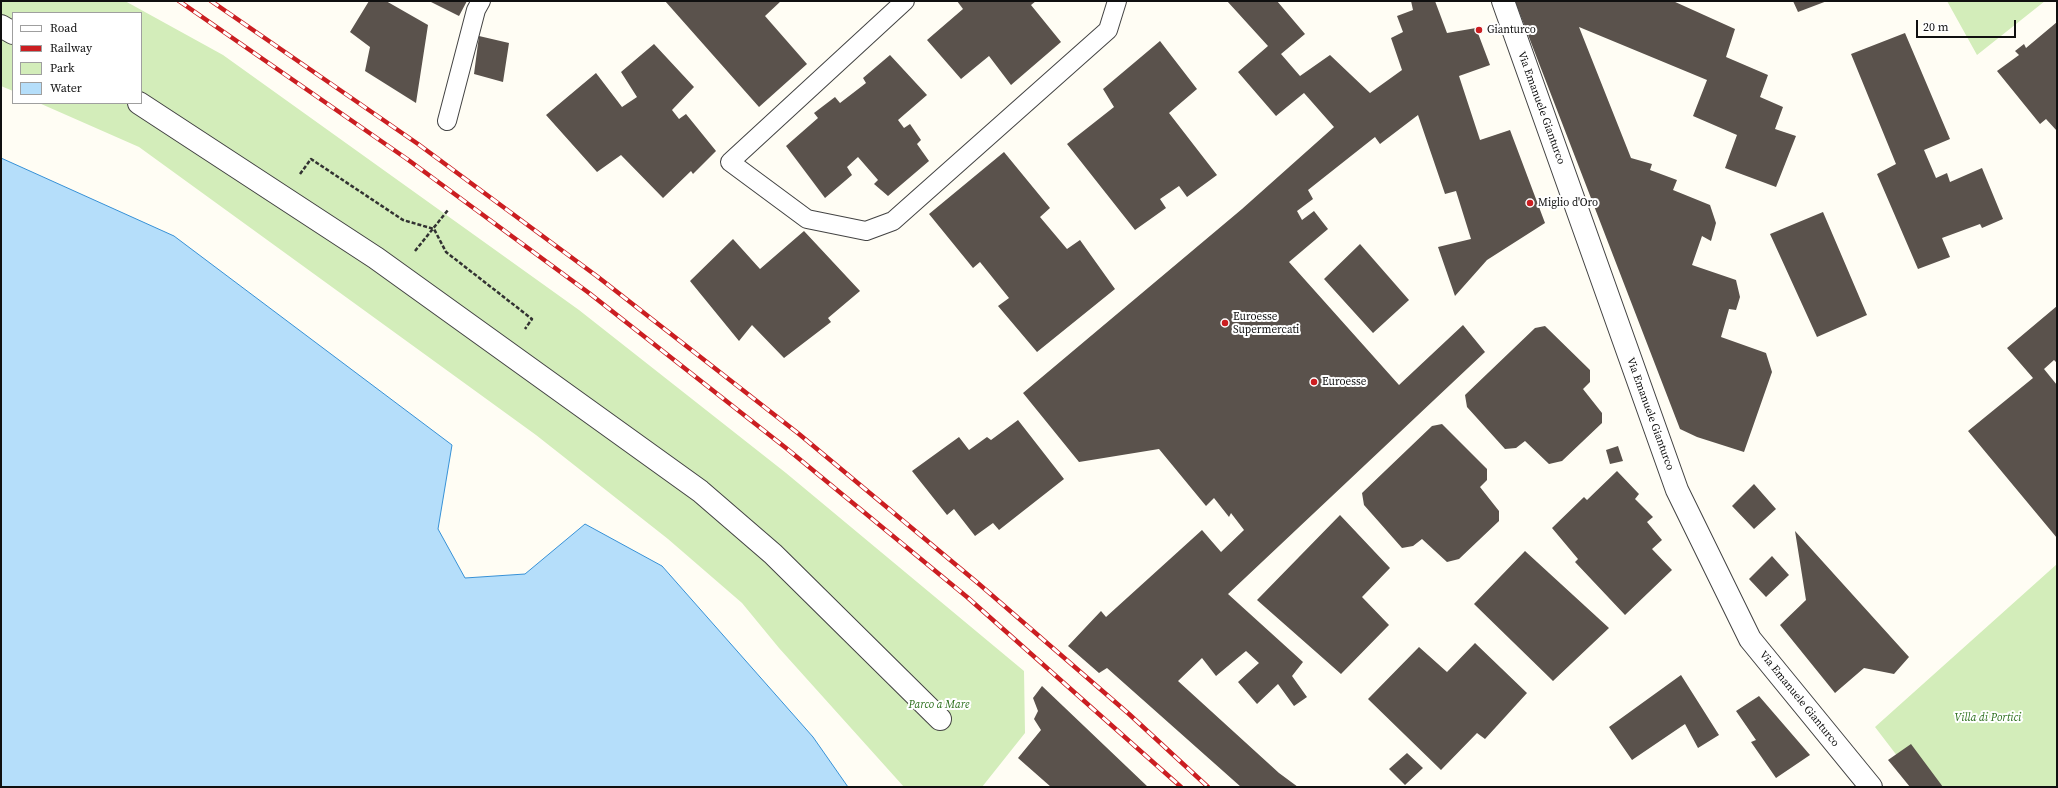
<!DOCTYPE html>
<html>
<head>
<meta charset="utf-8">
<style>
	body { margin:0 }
	#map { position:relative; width:2058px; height:788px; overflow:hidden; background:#fffdf4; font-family:"Source Serif 4",serif }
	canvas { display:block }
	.frame { position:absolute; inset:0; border:2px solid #101010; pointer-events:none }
	.legend { position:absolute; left:12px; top:12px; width:130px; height:92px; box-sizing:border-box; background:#fff; border:1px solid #9f9f9f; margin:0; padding:5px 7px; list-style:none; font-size:12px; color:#101010 }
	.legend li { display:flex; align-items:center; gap:8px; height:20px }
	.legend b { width:20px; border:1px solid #9f9f9f }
	.scale { position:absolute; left:1916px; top:20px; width:100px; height:18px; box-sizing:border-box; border:2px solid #101010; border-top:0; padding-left:5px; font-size:12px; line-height:14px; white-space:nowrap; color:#101010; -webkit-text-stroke:3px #fff; paint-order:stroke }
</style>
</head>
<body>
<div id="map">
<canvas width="2058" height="788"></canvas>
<div class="frame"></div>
<ul class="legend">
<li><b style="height:5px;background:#fff"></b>Road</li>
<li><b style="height:5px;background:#cb1e21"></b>Railway</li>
<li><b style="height:11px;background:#d3edba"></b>Park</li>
<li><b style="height:11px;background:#b5defa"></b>Water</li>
</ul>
<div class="scale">20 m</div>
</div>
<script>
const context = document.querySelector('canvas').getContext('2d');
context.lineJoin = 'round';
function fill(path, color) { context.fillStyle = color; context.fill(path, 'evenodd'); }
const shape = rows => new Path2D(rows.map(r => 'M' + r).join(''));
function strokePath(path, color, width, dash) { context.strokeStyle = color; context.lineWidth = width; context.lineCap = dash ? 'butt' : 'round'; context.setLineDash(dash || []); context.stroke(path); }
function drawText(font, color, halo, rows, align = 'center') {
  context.font = font + ' "Source Serif 4",serif'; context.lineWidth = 4; context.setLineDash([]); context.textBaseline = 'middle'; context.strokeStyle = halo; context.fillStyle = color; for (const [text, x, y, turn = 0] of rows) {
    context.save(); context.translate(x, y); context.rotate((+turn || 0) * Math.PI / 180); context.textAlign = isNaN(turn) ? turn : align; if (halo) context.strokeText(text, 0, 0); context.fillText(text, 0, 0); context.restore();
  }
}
const green = shape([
	[1,1,125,1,223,55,579,310,786,473,1024,671,1025,733,982,787,904,787,779,648,742,603,668,539,536,435,139,147,39,103,141,103,141,13,13,13,13,91,1,86],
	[1947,1,2045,1,1977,55],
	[2057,564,2057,787,1921,787,1875,727]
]);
const water = shape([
	[1,158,174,236,452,445,438,529,465,578,525,574,585,524,662,566,813,737,848,787,1,787,1,158]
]);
const building = shape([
	[369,1,386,1,428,25,416,103,365,71,370,47,350,32],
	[429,1,467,1,459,16],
	[665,1,781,1,765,16,807,64,759,107],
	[957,1,1036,1,1031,5,1061,42,1011,85,989,56,961,79,927,40,963,9],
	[1227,1,1277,1,1305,34,1281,54,1300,76,1330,55,1370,93,1402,70,1391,38,1403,32,1397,16,1413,10,1411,1,1435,1,1447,33,1476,28,1490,65,1459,76,1480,140,1510,130,1545,223,1487,260,1455,296,1438,247,1471,239,1456,191,1445,194,1418,115,1380,144,1375,137,1308,190,1313,199,1297,211,1302,220,1314,211,1328,229,1289,262,1399,385,1463,325,1485,352,1228,594,1303,662,1292,676,1307,697,1294,706,1278,684,1257,704,1238,682,1259,663,1246,651,1216,676,1202,658,1178,681,1279,773,1298,787,1241,787,1107,668,1099,673,1068,646,1101,611,1106,617,1202,530,1221,552,1244,530,1231,513,1229,517,1214,498,1206,506,1159,449,1079,462,1023,393,1242,209,1334,127,1304,93,1276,116,1238,72,1268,46],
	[1515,1,1673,1,1735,29,1726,57,1768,75,1760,97,1783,107,1775,129,1796,136,1776,187,1725,168,1737,135,1693,116,1707,80,1579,27,1631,158,1652,164,1650,170,1677,180,1673,190,1710,205,1716,223,1711,241,1702,236,1692,265,1736,280,1740,297,1736,310,1729,309,1721,337,1766,353,1772,372,1744,452,1697,437,1680,429],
	[1793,1,1827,1,1798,12],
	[2057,22,2057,131,2046,119,2040,124,1997,71,2019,55,2015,51,2024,44,2026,48],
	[1905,33,1950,139,1924,150,1936,178,1947,173,1950,182,1982,168,2003,219,1982,228,1980,224,1942,238,1950,257,1918,269,1877,174,1896,164,1851,54],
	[479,36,509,43,503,82,474,74],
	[1160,41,1197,89,1169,113,1217,175,1187,197,1179,186,1160,199,1166,208,1135,230,1067,144,1114,107,1103,89],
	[654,44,694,87,672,110,679,119,686,114,716,151,693,174,691,171,663,198,621,155,597,172,546,115,596,73,622,107,637,97,621,72],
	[890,55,927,95,898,120,904,128,910,124,921,140,917,144,929,161,888,196,874,184,878,180,858,157,847,167,852,175,825,198,786,146,818,118,814,113,835,97,840,103,866,83,863,78],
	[1004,152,1050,208,1040,217,1067,249,1080,240,1115,289,1037,352,998,306,1009,298,980,262,973,268,929,214],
	[1823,212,1867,315,1817,337,1770,234],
	[804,231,860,291,828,318,831,322,784,358,752,325,739,341,690,281,733,239,760,269],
	[1360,244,1409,300,1373,333,1324,279],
	[2057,306,2057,363,2054,360,2044,369,2057,385,2057,538,1968,431,2033,378,2007,348],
	[1545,326,1590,370,1590,382,1583,389,1602,413,1602,423,1562,461,1549,464,1525,441,1516,448,1505,449,1467,407,1465,395,1535,328],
	[1018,420,1064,479,999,530,993,523,975,536,954,509,947,515,912,471,959,437,969,450,987,437,991,440],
	[1442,424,1487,469,1487,480,1480,487,1499,511,1499,521,1459,559,1447,562,1422,539,1413,546,1402,548,1364,505,1362,493,1432,426],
	[1618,446,1623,461,1610,464,1606,450],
	[1617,471,1639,494,1635,499,1653,517,1647,522,1662,540,1652,549,1672,570,1625,615,1575,562,1578,559,1552,528,1584,497,1587,500],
	[1754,484,1776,509,1754,529,1732,506],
	[1340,515,1390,568,1362,597,1389,625,1341,674,1257,600],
	[1795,531,1909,657,1894,674,1864,668,1835,693,1780,625,1806,600],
	[1525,551,1609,628,1553,681,1474,604],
	[1772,556,1789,575,1766,597,1749,579],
	[1475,643,1527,693,1485,739,1477,733,1441,770,1368,699,1419,647,1447,672],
	[1681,675,1719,735,1698,748,1685,724,1632,760,1609,727],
	[1042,686,1148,787,1051,787,1018,758,1041,730,1034,719,1038,711,1033,698],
	[1759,696,1810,755,1776,778,1751,742,1756,740,1736,711],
	[1911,744,1943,787,1910,787,1888,760],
	[1407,753,1423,768,1405,785,1389,769]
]);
const path = shape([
	[300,174,311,159,403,220,434,229,446,252,532,319,525,329],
	[415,251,448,210]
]);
const service = shape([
	[905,1,730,162,807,219,866,231,893,221,1108,30,1117,1],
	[447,121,476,10,481,1]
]);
const pedestrian = shape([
	[1,26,13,33],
	[139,103,376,258,700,491,773,554,940,719]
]);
const minor = shape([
	[1503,1,1677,490,1750,639,1871,787]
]);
const rail = shape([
	[179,1,407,159,589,293,786,448,967,597,1181,787],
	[211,1,418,144,598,277,799,434,979,584,1129,714,1208,787]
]);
const markers = [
	[1479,30,4,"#cb1e21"],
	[1530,203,4,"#cb1e21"],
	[1225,323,4,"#cb1e21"],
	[1314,382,4,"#cb1e21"]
];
const poiNames = [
	["Gianturco",1487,30],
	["Miglio d'Oro",1538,203],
	["Euroesse",1233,317],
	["Supermercati",1233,330],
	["Euroesse",1322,382]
];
const streetNames = [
	["Via Emanuele Gianturco",1541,108,70],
	["Via Emanuele Gianturco",1650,414,70],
	["Via Emanuele Gianturco",1799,699,51]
];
const parkNames = [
	["Parco a Mare",939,705],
	["Villa di Portici",1988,718]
];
fill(green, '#d3edba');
fill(water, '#b5defa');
strokePath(water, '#3791d6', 1);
fill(building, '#5a524c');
strokePath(service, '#434343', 20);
strokePath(pedestrian, '#434343', 24);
strokePath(minor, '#434343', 24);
strokePath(path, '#323232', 2.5, [4, 2]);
strokePath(service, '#fff', 18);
strokePath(pedestrian, '#fff', 22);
strokePath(minor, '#fff', 22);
strokePath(rail, '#cb1e21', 4.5);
strokePath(rail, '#fff', 3, [9]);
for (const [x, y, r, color] of markers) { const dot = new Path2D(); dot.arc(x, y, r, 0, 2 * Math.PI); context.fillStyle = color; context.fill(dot); strokePath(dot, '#fff', 1.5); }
drawText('11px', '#101010', '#fff', poiNames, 'left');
drawText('11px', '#101010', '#fff', streetNames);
drawText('italic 11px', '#2a6e1b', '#fff', parkNames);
</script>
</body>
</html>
